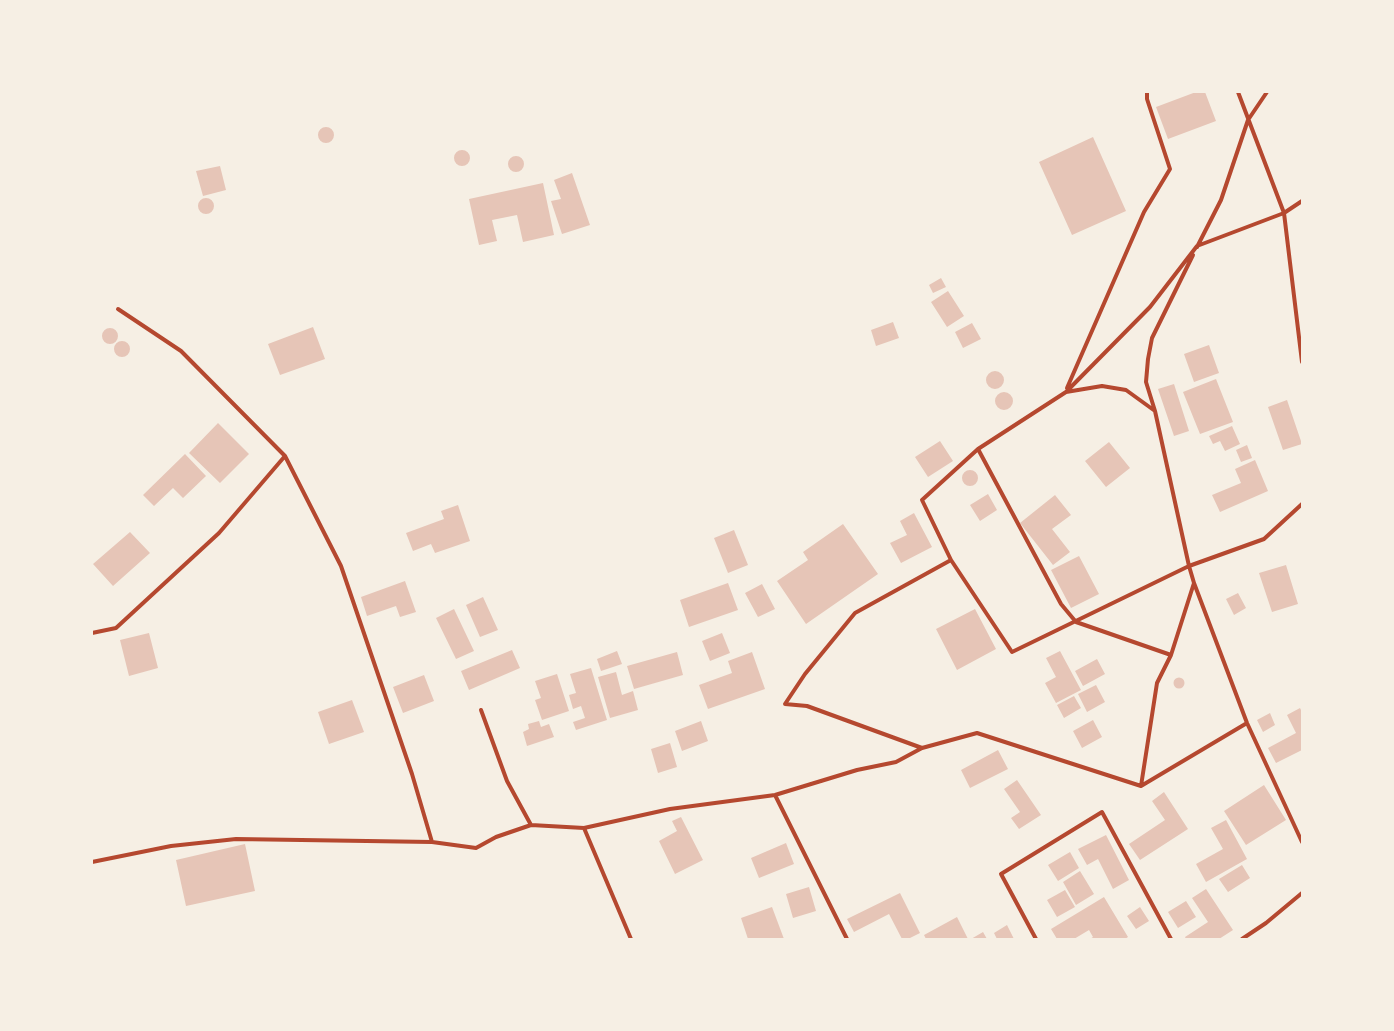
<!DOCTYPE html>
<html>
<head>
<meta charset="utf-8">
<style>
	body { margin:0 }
	#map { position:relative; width:1394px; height:1031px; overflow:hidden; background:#f6efe4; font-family:"Titillium Web",sans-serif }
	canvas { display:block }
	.frame { position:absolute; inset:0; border:93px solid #f6efe4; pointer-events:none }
</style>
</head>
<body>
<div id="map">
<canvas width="1394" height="1031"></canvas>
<div class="frame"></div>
</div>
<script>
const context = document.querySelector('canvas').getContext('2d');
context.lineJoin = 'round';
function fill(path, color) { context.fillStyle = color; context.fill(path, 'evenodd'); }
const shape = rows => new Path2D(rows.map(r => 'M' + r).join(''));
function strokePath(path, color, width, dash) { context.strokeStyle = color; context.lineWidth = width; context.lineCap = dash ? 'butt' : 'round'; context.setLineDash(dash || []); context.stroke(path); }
const building = shape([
	[1196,92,1205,92,1216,121,1168,139,1156,107],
	'318 135a8 8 0 1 1 16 0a8 8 0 1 1-16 0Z',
	[1093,137,1126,211,1072,235,1039,162],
	'454 158a8 8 0 1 1 16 0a8 8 0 1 1-16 0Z',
	'508 164a8 8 0 1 1 16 0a8 8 0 1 1-16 0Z',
	[220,166,226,190,203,196,196,171],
	[572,173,590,225,562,234,551,201,561,199,554,180],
	[543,183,554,235,523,242,517,215,492,220,497,241,479,245,469,199],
	'198 206a8 8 0 1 1 16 0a8 8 0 1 1-16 0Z',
	[941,278,946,287,933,293,929,285],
	[948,291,964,316,947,327,931,302],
	[893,322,899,338,876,346,871,330],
	[972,323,981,339,963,348,955,332],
	[313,327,325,359,280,375,268,344],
	'102 336a8 8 0 1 1 16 0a8 8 0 1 1-16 0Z',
	'114 349a8 8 0 1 1 16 0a8 8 0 1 1-16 0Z',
	[1209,345,1219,373,1194,382,1184,354],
	'986 380a9 9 0 1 1 18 0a9 9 0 1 1-18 0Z',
	[1216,379,1233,422,1200,434,1183,392],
	[1174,384,1189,431,1174,436,1158,389],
	'995 401a9 9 0 1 1 18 0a9 9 0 1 1-18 0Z',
	[1287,400,1302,444,1283,450,1268,407],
	[218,423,249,454,220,483,189,453],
	[1232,426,1240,444,1225,451,1220,441,1213,444,1209,436],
	[940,441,953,461,928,477,915,457],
	[1109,442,1130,468,1106,487,1085,461],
	[1247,445,1252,458,1241,462,1236,450],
	[185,454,206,476,183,498,173,488,154,506,143,495],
	[1255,460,1268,491,1220,512,1212,495,1241,483,1235,469],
	'962 478a8 8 0 1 1 16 0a8 8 0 1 1-16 0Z',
	[988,494,997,510,980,521,970,505],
	[1055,495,1071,515,1052,529,1070,552,1053,565,1020,523],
	[458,505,470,541,435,553,431,544,413,551,406,533,444,519,441,511],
	[914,513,932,547,901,563,890,543,907,535,900,521],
	[843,524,878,574,806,624,777,581,808,560,803,552],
	[734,530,748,565,728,573,714,538],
	[130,532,150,553,113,586,93,564],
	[1079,556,1099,594,1071,608,1051,570],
	[1286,565,1298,604,1272,612,1259,573],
	[405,581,416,612,400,617,396,606,367,616,361,597],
	[728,583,738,610,689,627,680,600],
	[762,584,775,609,758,617,745,593],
	[1238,593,1246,608,1234,615,1226,599],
	[483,597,498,630,480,637,466,605],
	[454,609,474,651,456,659,436,618],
	[975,609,996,649,957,670,936,629],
	[149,633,158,668,129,676,120,640],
	[722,633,730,653,710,661,702,641],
	[512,650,520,668,469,690,461,671],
	[617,651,622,664,601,671,597,659],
	[1060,651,1081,690,1056,703,1045,683,1056,677,1046,658],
	[677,652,683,675,634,689,627,666],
	[752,652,765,689,708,709,699,685,732,673,728,661],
	[1097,659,1105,674,1083,686,1075,671],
	[591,668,607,720,576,730,573,722,585,718,581,706,573,709,569,695,576,693,570,674],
	[616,672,622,695,633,691,638,710,610,718,598,677],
	[557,674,569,711,542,720,535,700,541,698,535,681],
	[424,675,434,701,403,713,393,687],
	'1173.5 683a5.5 5.5 0 1 1 11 0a5.5 5.5 0 1 1-11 0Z',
	[1096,685,1105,702,1087,712,1078,694],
	[1074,696,1081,708,1064,718,1057,705],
	[352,700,364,732,329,744,318,712],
	[1300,708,1302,712,1302,750,1276,763,1268,748,1296,733,1287,715],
	[1270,713,1275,725,1263,732,1257,720],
	[1093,720,1102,737,1082,748,1073,731],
	[539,721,541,727,549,724,554,737,527,746,523,732,529,729,528,724],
	[701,721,708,741,682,751,675,731],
	[670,743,677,767,658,773,651,749],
	[998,750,1008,769,970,788,961,770],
	[1017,780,1041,815,1019,829,1011,818,1020,812,1004,789],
	[1264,785,1286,820,1246,845,1224,811],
	[1164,792,1188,829,1140,860,1129,844,1165,820,1152,801],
	[681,817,703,860,675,874,659,841,677,831,672,821],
	[1226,820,1247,859,1206,882,1196,864,1223,849,1211,828],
	[1106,835,1129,880,1113,889,1098,859,1087,865,1078,849],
	[786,843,794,864,759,878,751,858],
	[245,844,255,891,186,906,176,860],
	[1070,852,1079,868,1058,881,1048,865],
	[1242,865,1250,878,1228,892,1219,879],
	[1080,871,1094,894,1076,905,1063,882],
	[809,887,816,911,793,918,786,894],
	[1206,889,1233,930,1219,939,1186,939,1185,937,1208,922,1192,898],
	[1065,890,1075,907,1057,917,1047,900],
	[900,893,920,933,908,939,902,939,889,914,854,932,847,919],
	[1104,897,1128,937,1125,939,1090,939,1093,937,1089,930,1074,939,1057,939,1051,929],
	[1186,901,1196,917,1178,928,1168,912],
	[772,907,784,939,748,939,741,918],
	[1140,907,1149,921,1136,929,1127,916],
	[957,917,968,939,926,939,924,935],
	[1007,925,1014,939,997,939,994,933],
	[983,932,987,939,971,939]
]);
const minor = shape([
	[1238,92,1284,213,1302,362],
	[1197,247,1221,200,1248,120,1267,92],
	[118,309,181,351,285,456,341,566,412,774,432,842],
	[1067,388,1144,212,1170,169,1147,99,1147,92],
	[1066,392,1102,386,1126,390,1155,411],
	[978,449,1061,604,1076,622,1171,655],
	[951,560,1012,652,1189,566,1264,539,1302,504],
	[1194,583,1247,723,1302,842],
	[92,633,116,628,219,533,285,456],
	[481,710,507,781,531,825],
	[922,748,807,706,785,704,805,674,855,613,951,560,922,500,978,449,1066,392,1150,307,1197,246,1284,213,1302,201],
	[1141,786,1157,683,1171,655,1194,583,1189,566,1155,411,1146,382,1148,359,1152,338,1193,255],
	[775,795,847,939],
	[584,828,631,939],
	[92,862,171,846,236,839,432,842,476,848,496,837,531,825,584,828,670,809,775,795,857,770,896,762,922,748,977,733,1141,786,1247,723],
	[1036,939,1001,874,1102,812,1171,939],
	[1242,939,1266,923,1302,893]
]);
fill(building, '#e6c5b7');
strokePath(minor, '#b5482f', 4);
</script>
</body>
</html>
